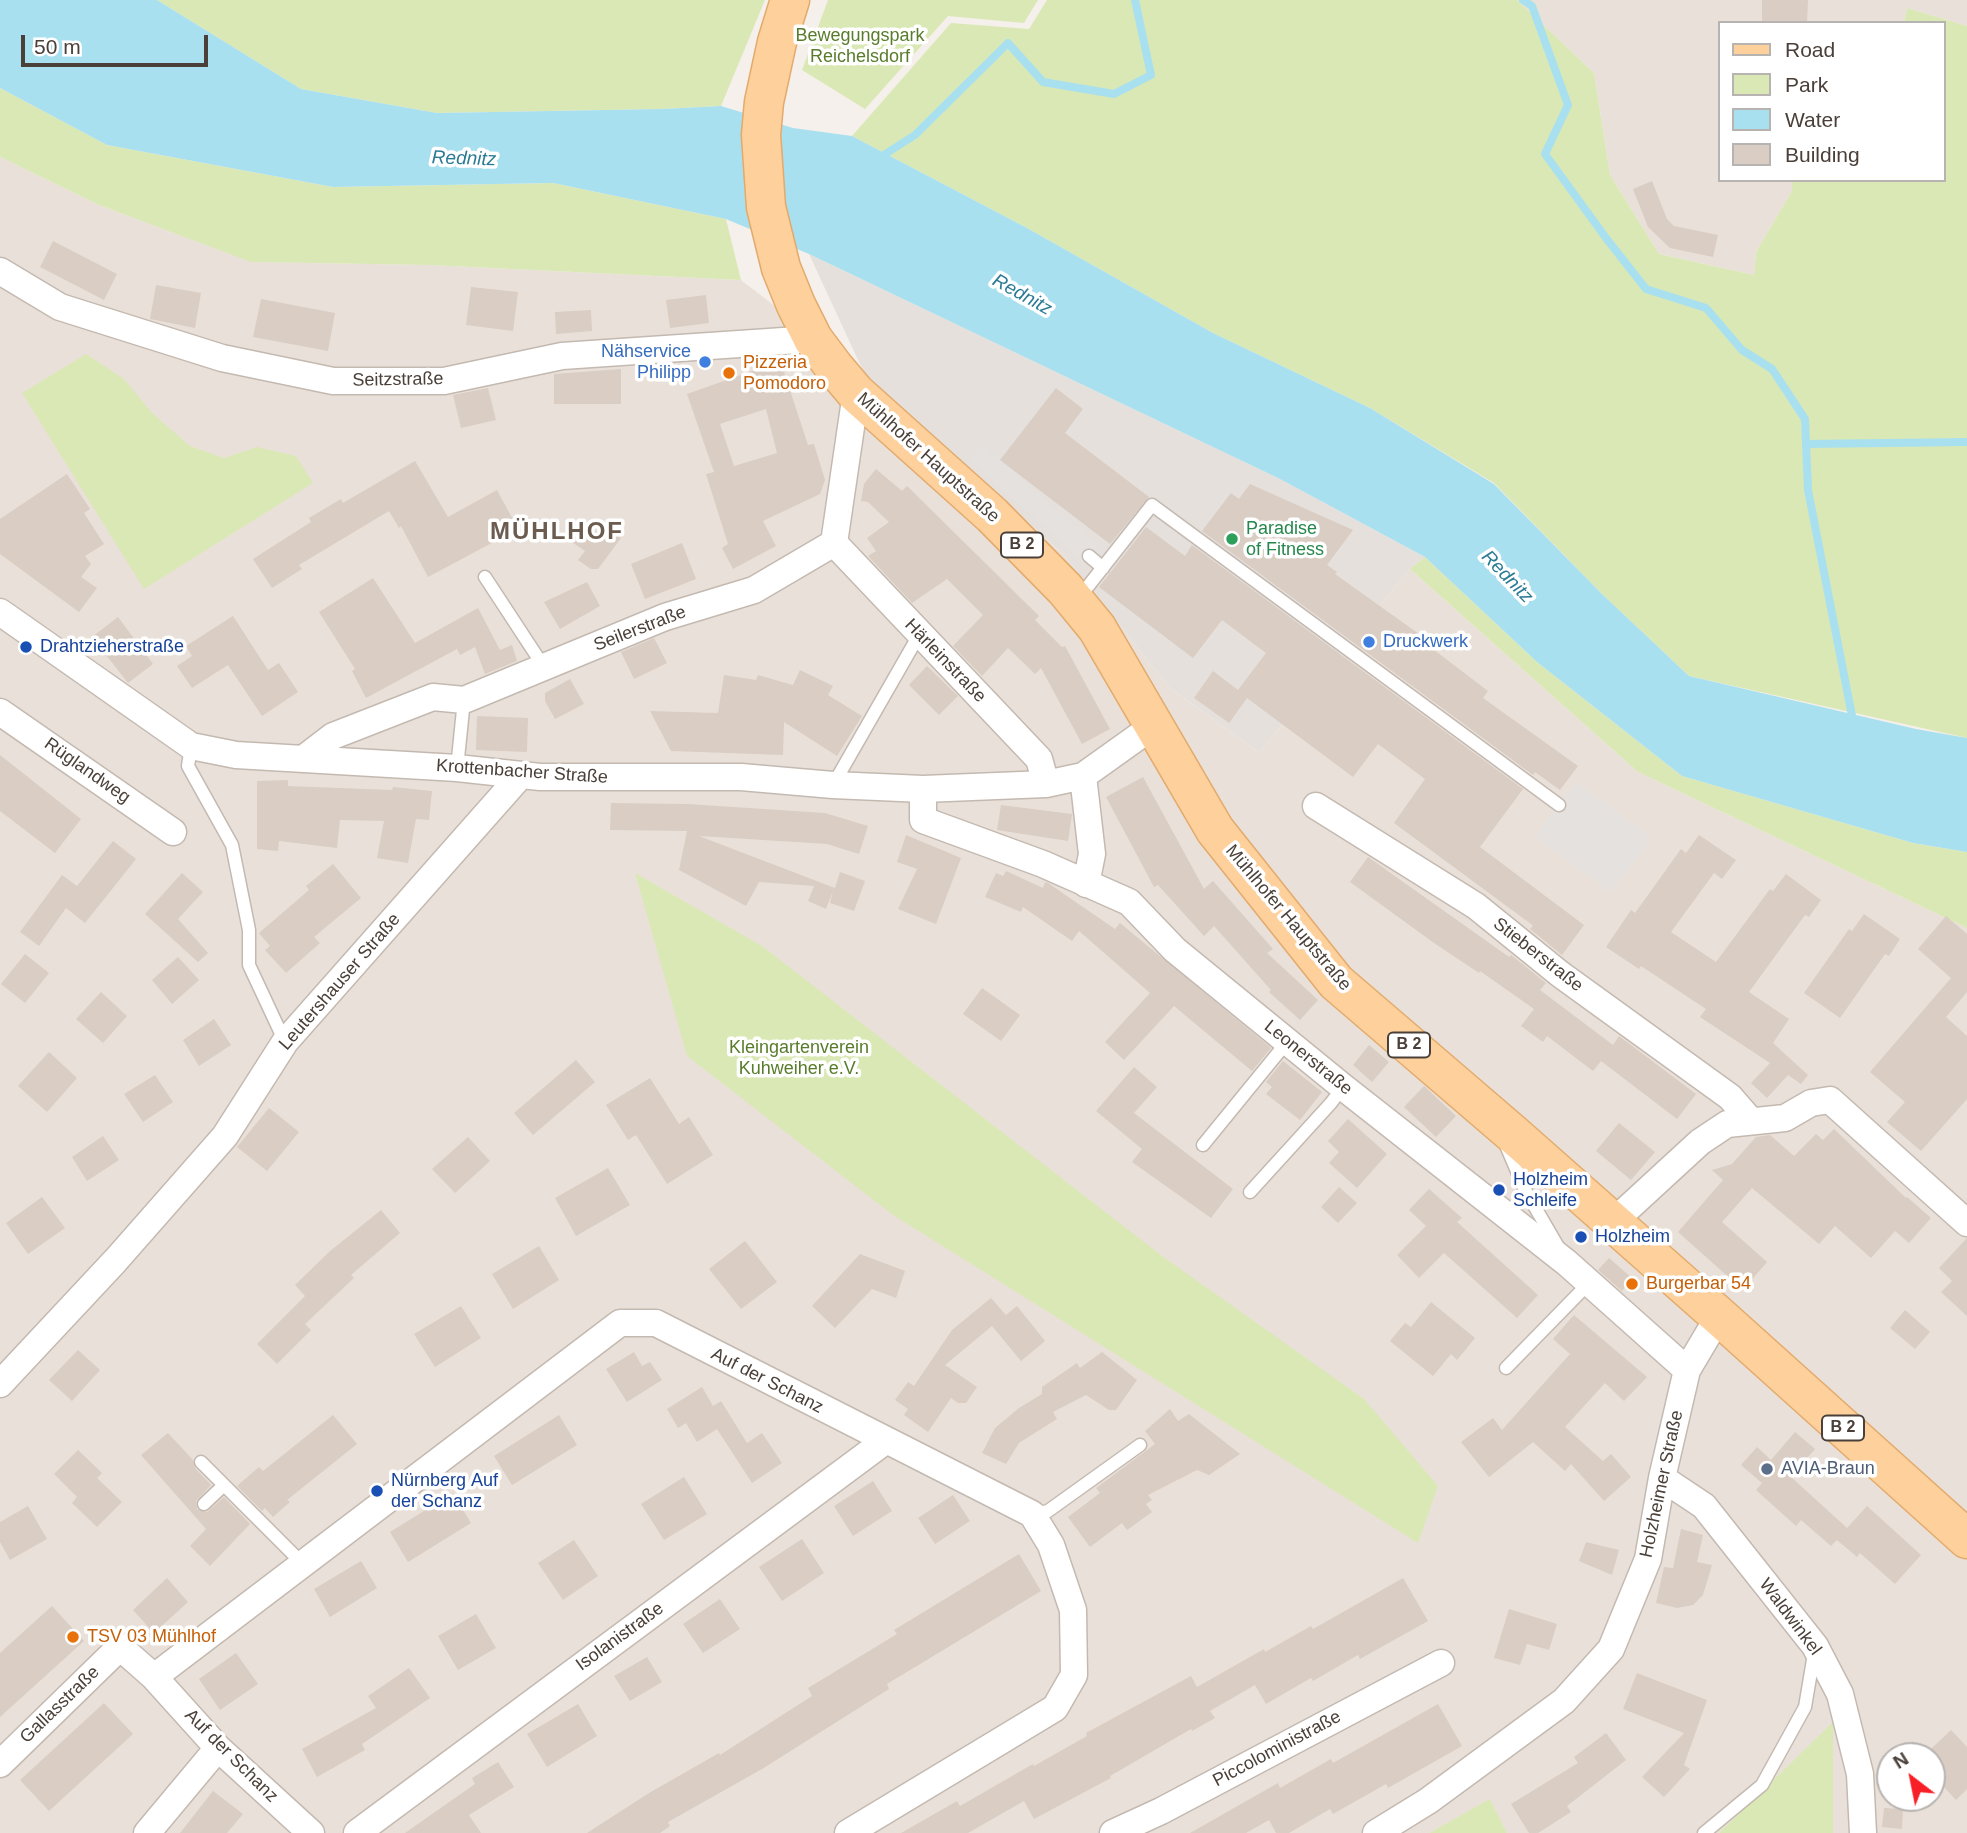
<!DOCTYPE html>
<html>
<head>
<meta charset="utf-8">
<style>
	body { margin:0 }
	#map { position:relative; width:1967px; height:1833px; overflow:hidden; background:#f5f0eb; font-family:Arial,sans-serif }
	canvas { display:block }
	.legend { position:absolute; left:1718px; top:21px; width:228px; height:161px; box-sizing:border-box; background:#fff; border:2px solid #b7b3b0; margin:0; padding:9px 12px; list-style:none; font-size:21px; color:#4a4039 }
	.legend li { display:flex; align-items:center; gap:14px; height:35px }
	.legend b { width:35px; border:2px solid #b7b3b0 }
	.north { position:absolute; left:1876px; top:1742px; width:70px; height:70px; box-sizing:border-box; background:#fff; border:2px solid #b7b3b0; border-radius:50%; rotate:328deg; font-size:19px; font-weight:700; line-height:28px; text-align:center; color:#4a4039 }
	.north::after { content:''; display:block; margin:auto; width:24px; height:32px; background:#f72026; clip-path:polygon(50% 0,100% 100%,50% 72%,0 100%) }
	.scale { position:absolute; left:21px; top:35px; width:187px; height:32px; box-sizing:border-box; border:4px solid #4a4039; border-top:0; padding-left:9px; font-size:21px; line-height:24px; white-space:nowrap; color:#4a4039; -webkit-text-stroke:5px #fff; paint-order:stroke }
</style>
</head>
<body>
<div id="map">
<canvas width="1967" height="1833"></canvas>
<ul class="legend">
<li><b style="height:9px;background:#fdd09c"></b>Road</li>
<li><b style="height:19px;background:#dae8b5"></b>Park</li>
<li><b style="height:19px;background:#a9e0f0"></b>Water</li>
<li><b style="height:19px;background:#dacdc3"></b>Building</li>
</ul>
<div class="north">N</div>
<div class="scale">50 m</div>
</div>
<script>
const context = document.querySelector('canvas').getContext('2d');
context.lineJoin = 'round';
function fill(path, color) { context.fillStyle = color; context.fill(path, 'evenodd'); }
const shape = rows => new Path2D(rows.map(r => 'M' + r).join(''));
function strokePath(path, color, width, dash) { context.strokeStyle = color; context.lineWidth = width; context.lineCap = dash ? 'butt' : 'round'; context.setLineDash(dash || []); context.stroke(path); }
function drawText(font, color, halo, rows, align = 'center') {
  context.font = font + ' Arial,sans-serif'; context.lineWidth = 7; context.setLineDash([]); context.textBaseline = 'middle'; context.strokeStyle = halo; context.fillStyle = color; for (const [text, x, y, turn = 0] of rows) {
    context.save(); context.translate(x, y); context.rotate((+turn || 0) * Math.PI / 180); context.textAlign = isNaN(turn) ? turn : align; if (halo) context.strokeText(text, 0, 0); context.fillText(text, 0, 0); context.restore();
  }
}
const residential = shape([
	[1517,0,1967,0,1967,26,1907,8,1904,23,1720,23,1720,180,1792,180,1792,191,1756,252,1754,275,1659,254,1610,175,1594,73],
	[0,157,99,205,252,262,429,265,741,280,865,375,1064,555,1169,687,1259,753,1410,569,1638,772,1967,928,1967,1833,1833,1833,1833,1723,1719,1833,1507,1833,1490,1800,1429,1833,0,1833],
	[1890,1756,1932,1756,1932,1798,1890,1798]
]);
const industrial = shape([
	[809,254,1280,479,1425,557,1410,569,1259,753,1169,687,1064,555,865,375]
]);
const green = shape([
	[157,0,765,0,721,106,662,109,437,113,301,89],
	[828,0,1038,0,1024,23,948,16,865,109,802,70],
	[1047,0,1517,0,1594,73,1610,175,1659,254,1754,275,1756,252,1792,191,1792,180,1944,180,1944,23,1904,23,1907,8,1967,26,1967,738,1689,676,1602,594,1494,483,1370,408,1213,333,1027,228,852,136,951,23,1029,29],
	[0,88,107,145,333,187,553,183,726,219,741,280,429,265,251,262,99,205,0,157],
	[86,354,124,379,152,413,190,446,224,458,257,447,296,456,313,483,144,589,22,393],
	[1425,557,1537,662,1682,776,1913,843,1967,852,1967,928,1638,772,1410,569],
	[635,873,762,946,1162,1256,1364,1399,1438,1486,1418,1543,893,1215,687,1056],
	[1833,1722,1833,1833,1719,1833],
	[1490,1799,1507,1833,1429,1833]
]);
const parking = shape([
	[983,444,1098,546,1084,562,969,460],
	[1576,782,1651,838,1611,892,1535,836]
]);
const water = shape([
	[0,0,157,0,301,89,437,113,662,109,721,106,793,128,852,136,1027,228,1213,333,1370,408,1494,484,1602,594,1689,676,1916,729,1967,738,1967,852,1913,843,1682,776,1537,662,1425,557,1280,479,809,254,726,219,553,183,333,187,107,145,0,88]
]);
const stream = shape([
	[1523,0,1532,6,1568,105,1545,154,1606,238,1646,289,1706,308,1742,350,1772,369,1805,419,1808,490,1853,721],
	[879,158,915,135,1008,43,1043,82,1114,94,1151,75,1135,0],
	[1806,444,1967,442]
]);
const building = shape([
	[1762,0,1808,0,1807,23,1762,23],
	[1652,181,1667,219,1674,226,1718,235,1713,257,1670,248,1648,227,1633,189],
	[53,241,117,274,104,300,40,267],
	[156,285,201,293,195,328,150,319],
	[471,287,518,292,513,331,466,325],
	[706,295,709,323,670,328,666,300],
	[261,299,335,313,328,351,253,337],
	[591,310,592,331,556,334,555,312],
	[621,369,621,404,554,404,554,374],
	[783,369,808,445,814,444,825,480,820,494,763,521,776,546,733,569,722,548,728,544,706,474,714,472,687,394,752,371],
	[766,409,777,453,734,466,720,424],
	[488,388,496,420,461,428,453,395],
	[1056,388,1083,409,1065,433,1149,497,1110,544,1000,460],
	[415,461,448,517,497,490,518,529,428,577,401,526,399,528,389,511,299,565,302,569,272,588,253,559,311,522,309,518,341,499,343,503],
	[876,469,902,491,907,486,1039,616,1035,620,1062,647,1065,646,1110,729,1082,744,1041,668,1035,674,1008,648,982,676,953,646,983,615,947,579,912,603,870,558,868,556,876,551,867,538,889,522,868,502,861,501,864,484],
	[67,474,90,509,84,513,104,544,85,556,91,564,81,577,97,588,79,612,0,554,0,519],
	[1250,484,1353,530,1327,565,1337,572,1335,574,1419,634,1417,637,1488,691,1483,698,1578,766,1560,790,1535,772,1533,775,1202,531,1231,493,1239,499],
	[580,520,598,533,603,526,621,538,598,569,591,569,578,560,585,551,566,538],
	[1146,527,1185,556,1192,545,1523,789,1480,847,1584,925,1562,955,1530,929,1533,926,1531,924,1394,823,1425,779,1378,744,1353,777,1247,698,1229,723,1194,698,1213,671,1238,690,1266,653,1222,620,1193,658,1099,587],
	[682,543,696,579,645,599,631,564],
	[373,578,415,643,478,608,500,650,512,645,517,661,485,674,475,647,460,655,457,649,366,698,352,671,355,669,319,612],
	[587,582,600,606,560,629,544,602],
	[233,616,268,670,279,663,298,692,262,716,228,665,192,688,177,666,192,656,186,646],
	[118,617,153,664,128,683,92,637],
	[654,638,667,663,634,679,621,652],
	[927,666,958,696,939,715,909,685],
	[800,670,833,686,828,695,862,716,837,756,784,722,783,755,671,751,650,711,718,713,724,675,756,680,758,675,793,685],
	[570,679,584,704,555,719,545,701,545,693],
	[477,716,528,718,527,752,476,750],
	[0,755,81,819,55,853,0,811],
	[1143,777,1204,889,1213,881,1273,949,1267,953,1318,1000,1300,1020,1269,992,1271,990,1214,926,1204,936,1158,885,1154,887,1106,797],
	[288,780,288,786,392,790,393,787,432,791,429,820,416,819,408,863,377,858,384,821,340,820,337,848,279,841,278,851,257,849,257,781],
	[611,803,688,804,825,813,868,826,859,854,827,844,699,836,835,888,840,872,865,881,854,911,830,903,833,891,826,909,808,901,814,886,759,882,746,906,679,870,687,831,610,830],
	[1001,805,1072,814,1068,841,997,830],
	[906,835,961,858,936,924,898,909,917,869,897,862],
	[1699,835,1736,860,1722,879,1714,873,1671,932,1716,962,1770,889,1773,891,1786,874,1821,900,1809,917,1805,915,1749,992,1789,1019,1773,1043,1808,1075,1801,1084,1788,1075,1767,1098,1751,1083,1770,1063,1700,1017,1706,1009,1641,966,1639,969,1606,947,1631,910,1635,913,1681,849,1686,853],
	[113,841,136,859,85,923,66,908,39,946,20,932,62,875,77,886],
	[1368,857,1509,957,1511,955,1546,983,1540,990,1613,1045,1619,1036,1696,1094,1677,1119,1601,1061,1593,1071,1547,1036,1543,1042,1521,1026,1534,1009,1480,971,1479,973,1434,943,1350,882],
	[333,864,361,898,314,937,320,943,286,973,265,950,270,946,259,933,309,890,306,886],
	[1006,871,1043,888,1045,882,1048,883,1115,929,1120,923,1271,1048,1252,1071,1174,1006,1124,1060,1105,1042,1150,993,1079,931,1072,941,1023,907,1021,912,985,897,996,873,1003,876],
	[182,873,203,892,178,919,208,953,198,962,145,914],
	[1864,914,1900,939,1889,956,1885,954,1840,1018,1804,993,1849,929,1852,931],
	[1946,916,1967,934,1967,992,1946,1017,1967,1036,1967,1099,1921,1151,1887,1122,1905,1102,1870,1072,1951,978,1918,949],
	[25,954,49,973,25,1003,1,984],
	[178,957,199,980,172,1004,152,980],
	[982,988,1020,1015,1001,1041,963,1014],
	[101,992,127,1016,103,1043,76,1019],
	[214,1019,231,1045,199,1066,183,1040],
	[1369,1045,1389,1062,1372,1082,1353,1065],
	[49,1052,77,1078,47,1112,18,1086],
	[576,1060,595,1082,533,1135,514,1113],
	[1283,1061,1322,1092,1300,1120,1266,1094,1272,1087,1266,1082],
	[1134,1067,1157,1087,1134,1113,1233,1189,1211,1218,1132,1162,1142,1149,1096,1111],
	[155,1075,173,1102,143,1122,124,1094],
	[650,1078,679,1124,689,1117,713,1155,667,1184,636,1135,628,1140,606,1105],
	[1424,1086,1456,1116,1436,1137,1404,1107],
	[269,1108,299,1132,267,1171,237,1147],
	[1348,1119,1387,1154,1357,1188,1329,1163,1339,1152,1328,1141],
	[1619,1123,1655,1152,1631,1180,1596,1151],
	[1834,1129,1906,1198,1907,1197,1931,1218,1909,1243,1895,1231,1871,1258,1835,1226,1819,1244,1752,1188,1722,1222,1767,1262,1743,1290,1678,1232,1723,1180,1712,1170,1732,1164,1756,1137,1770,1135,1794,1156,1816,1134,1823,1140],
	[103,1136,119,1160,87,1181,72,1157],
	[468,1137,490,1161,455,1193,432,1169],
	[608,1168,630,1205,576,1236,555,1198],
	[1339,1187,1357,1203,1338,1223,1321,1207],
	[1429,1189,1462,1218,1457,1222,1538,1295,1517,1318,1444,1253,1419,1278,1397,1255,1426,1226,1409,1210],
	[42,1197,65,1228,28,1254,6,1223],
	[381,1210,400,1233,351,1275,354,1278,305,1324,311,1330,277,1364,257,1344,305,1296,295,1285,329,1252],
	[1967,1238,1967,1316,1941,1292,1952,1281,1939,1268],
	[745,1241,777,1282,741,1309,709,1269],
	[539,1246,559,1280,513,1309,492,1274],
	[860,1254,905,1271,896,1298,872,1289,835,1328,812,1306],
	[1609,1258,1632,1278,1622,1291,1598,1270],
	[991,1298,1006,1315,1017,1306,1045,1341,1021,1361,992,1326,945,1365,977,1387,966,1403,958,1403,951,1398,928,1432,904,1415,908,1409,895,1400,908,1382,914,1386,952,1330],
	[1431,1302,1475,1338,1457,1360,1451,1354,1433,1376,1390,1341,1405,1323,1411,1327],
	[461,1306,481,1338,435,1367,414,1334],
	[1905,1310,1930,1332,1915,1349,1890,1328],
	[1574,1315,1647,1377,1624,1401,1605,1383,1565,1427,1603,1461,1611,1454,1631,1477,1604,1501,1571,1464,1565,1471,1533,1442,1489,1477,1461,1442,1493,1418,1502,1430,1570,1354,1553,1339],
	[78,1350,100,1370,72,1401,49,1380],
	[634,1352,642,1366,650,1362,662,1380,627,1402,606,1369],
	[1102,1352,1137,1380,1116,1410,1109,1410,1086,1395,1053,1412,1057,1419,1019,1443,1006,1464,982,1453,995,1428,1019,1408,1042,1394,1042,1387,1077,1363,1080,1368],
	[702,1387,713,1406,721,1401,747,1443,762,1433,782,1463,752,1483,717,1429,697,1442,686,1423,678,1428,667,1409],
	[1170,1409,1178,1421,1189,1414,1240,1454,1209,1475,1197,1470,1148,1495,1152,1500,1146,1504,1152,1512,1127,1530,1122,1523,1090,1547,1068,1517,1100,1493,1096,1488,1155,1444,1145,1431],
	[333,1415,357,1444,287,1500,290,1502,273,1517,265,1508,262,1511,237,1486,259,1467,263,1471],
	[559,1415,577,1445,512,1485,494,1456],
	[1795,1432,1815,1449,1791,1477,1847,1528,1867,1506,1921,1555,1895,1584,1860,1553,1857,1557,1837,1540,1839,1538,1831,1546,1801,1520,1796,1526,1756,1490,1762,1483,1741,1465,1757,1447,1771,1460],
	[168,1433,193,1460,195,1468,211,1485,196,1501,197,1509,207,1512,224,1497,250,1524,210,1566,190,1546,206,1529,141,1455],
	[78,1450,102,1473,97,1478,122,1502,97,1527,72,1503,77,1497,54,1474],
	[684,1477,707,1514,664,1540,641,1504],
	[873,1481,892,1511,853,1536,834,1506],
	[453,1493,471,1523,408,1562,390,1532],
	[953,1495,970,1521,935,1544,918,1518],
	[28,1506,47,1539,10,1560,0,1542,0,1522],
	[1681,1529,1703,1535,1697,1562,1712,1565,1703,1595,1693,1605,1677,1608,1656,1603,1664,1567,1673,1568],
	[802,1539,824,1573,782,1601,759,1567],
	[574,1540,598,1576,563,1600,538,1563],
	[1586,1542,1619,1550,1612,1575,1579,1561],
	[1019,1554,1041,1591,887,1684,889,1689,762,1769,668,1822,670,1826,660,1833,587,1833,649,1793,719,1753,720,1755,812,1696,808,1688,897,1634,894,1630],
	[361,1561,377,1588,330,1617,314,1589],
	[167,1578,188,1602,154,1633,133,1610],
	[1403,1578,1428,1621,1360,1659,1358,1655,1313,1681,1311,1678,1266,1704,1255,1685,1210,1711,1215,1718,1192,1731,1191,1729,1110,1776,1111,1778,1034,1819,1024,1801,968,1833,901,1833,957,1801,960,1806,1033,1764,1034,1766,1087,1736,1086,1733,1191,1676,1197,1687,1264,1649,1265,1652,1311,1626,1313,1629],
	[720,1599,740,1629,703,1653,683,1624],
	[52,1606,84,1641,0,1717,0,1653],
	[1509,1609,1557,1624,1549,1650,1527,1644,1520,1665,1494,1658],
	[476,1614,496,1648,458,1670,438,1636],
	[236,1653,258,1684,220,1710,199,1679],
	[647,1657,662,1682,630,1701,614,1676],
	[409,1668,430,1698,362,1744,365,1750,317,1777,302,1749,376,1708,368,1696],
	[1637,1673,1707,1700,1684,1765,1690,1769,1664,1797,1642,1777,1684,1733,1623,1709],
	[104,1703,133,1734,49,1811,20,1780],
	[578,1704,597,1736,547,1767,527,1734],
	[1438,1704,1462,1746,1388,1788,1386,1784,1333,1814,1330,1809,1289,1833,1276,1833,1269,1820,1246,1833,1190,1833,1278,1783,1280,1788,1331,1759,1333,1763],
	[1951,1730,1967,1747,1967,1789,1956,1800,1932,1774,1932,1748],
	[1606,1733,1626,1760,1567,1806,1571,1812,1538,1833,1529,1833,1511,1804,1578,1763,1574,1757],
	[498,1762,514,1787,469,1815,481,1833,405,1833,475,1784,472,1778],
	[213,1791,243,1814,227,1833,180,1833],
	[1884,1808,1903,1809,1902,1829,1882,1827]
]);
const lane = shape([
	[1089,556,1103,568],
	[485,577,544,667],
	[1078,599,1152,505,1559,805],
	[191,746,188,766,232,845,249,930,249,965,285,1042],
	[457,768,464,700],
	[833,785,919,635],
	[1505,1143,1525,1190,1557,1245],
	[1203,1145,1287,1042],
	[1250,1192,1331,1103,1343,1087],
	[1506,1368,1590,1282],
	[201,1462,303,1564],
	[204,1504,224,1485],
	[1032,1514,1048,1511,1140,1445],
	[1704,1833,1762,1785,1805,1707,1814,1654]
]);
const street = shape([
	[0,271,60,307,222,358,333,381,444,381,562,356,813,339],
	[834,543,1039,759,1046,784],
	[834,543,856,393],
	[0,612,191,746,236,755,457,768,540,777,741,777,833,785,923,789,1046,784,1083,776,1153,726],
	[0,712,173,832],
	[303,759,333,736,433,697,464,700,665,617,754,590,834,543],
	[1083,776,1092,854,1086,884],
	[923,789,923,820,1043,864,1129,902,1175,950,1343,1087,1567,1263,1687,1370],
	[1316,806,1476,906,1560,974,1730,1097,1750,1120],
	[1613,1222,1700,1142,1727,1124,1785,1118,1811,1103,1830,1100,1967,1223],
	[0,1384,116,1260,225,1136,285,1042,521,775],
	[1662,1478,1704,1506,1815,1646,1840,1694,1860,1774,1863,1833],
	[154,1677,620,1323,656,1323,1032,1514,1051,1545,1073,1610,1074,1675,1055,1708,848,1833],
	[0,1764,120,1647,154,1677,218,1748,311,1833],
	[147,1833,218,1748],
	[357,1833,885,1441],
	[1113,1833,1161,1811,1441,1663],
	[1376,1833,1428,1801,1564,1701,1611,1649,1648,1559,1662,1478,1687,1370,1719,1316]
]);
const primary = shape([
	[790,0,777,42,764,102,761,135,766,207,781,268,796,305,813,339,834,367,856,393,992,515,1065,589,1097,628,1215,830,1336,982,1513,1134,1719,1316,1967,1539]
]);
const markers = [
	[705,362,7,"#3f7fe0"],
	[729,373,7,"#e8710a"],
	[1232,539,7,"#2e9e5b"],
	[1369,642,7,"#3f7fe0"],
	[26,647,7,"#1a4fb4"],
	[1499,1190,7,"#1a4fb4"],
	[1581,1237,7,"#1a4fb4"],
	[1632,1284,7,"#e8710a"],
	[1767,1469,7,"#5c6f8a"],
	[377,1491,7,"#1a4fb4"],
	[73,1637,7,"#e8710a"]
];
const shields = [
	[1022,545,42],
	[1409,1045,42],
	[1843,1428,42]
];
const shieldNames = [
	["B 2",1022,545],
	["B 2",1409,1045],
	["B 2",1843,1428]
];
const parkNames = [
	["Bewegungspark",860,36],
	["Reichelsdorf",860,57],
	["Kleingartenverein",799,1048],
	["Kuhweiher e.V.",799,1069]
];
const shopNames = [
	["Nähservice",691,352],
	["Philipp",691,373],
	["Druckwerk",1383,642,"left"]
];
const foodNames = [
	["Pizzeria",743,363],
	["Pomodoro",743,384],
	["Burgerbar 54",1646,1284],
	["TSV 03 Mühlhof",87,1637]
];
const streetNames = [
	["Seitzstraße",398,380,-1],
	["Mühlhofer Hauptstraße",928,458,42],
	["Seilerstraße",640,629,-21],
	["Härleinstraße",945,661,46],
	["Rüglandweg",87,771,35],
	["Krottenbacher Straße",522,772,4],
	["Mühlhofer Hauptstraße",1288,918,50],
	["Stieberstraße",1538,955,38],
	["Leutershauser Straße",340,982,-49],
	["Leonerstraße",1308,1058,39],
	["Auf der Schanz",767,1381,27],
	["Holzheimer Straße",1662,1484,-78],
	["Waldwinkel",1790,1617,53],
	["Isolanistraße",620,1637,-36],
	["Gallasstraße",60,1705,-44],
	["Piccoloministraße",1277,1749,-28],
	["Auf der Schanz",231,1756,45]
];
const leisureNames = [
	["Paradise",1246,529],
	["of Fitness",1246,550]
];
const transitNames = [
	["Drahtzieherstraße",40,647],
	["Holzheim",1513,1180],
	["Schleife",1513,1201],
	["Holzheim",1595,1237],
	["Nürnberg Auf",391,1481],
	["der Schanz",391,1502]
];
const serviceNames = [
	["AVIA-Braun",1781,1469]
];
const waterNames = [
	["Rednitz",464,159,2],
	["Rednitz",1022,295,29],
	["Rednitz",1507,577,46]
];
const districtNames = [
	["MÜHLHOF",557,532]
];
fill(residential, '#e9e1d9');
fill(industrial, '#e5e0dc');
fill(green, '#dae8b5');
fill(parking, '#e4e1df');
fill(water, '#a9e0f0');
strokePath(stream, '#a9e0f0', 8);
fill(building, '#dacdc3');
strokePath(lane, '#c4b9b0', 15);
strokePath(street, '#c4b9b0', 29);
strokePath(primary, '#e3aa6b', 41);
strokePath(lane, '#fff', 12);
strokePath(street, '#fff', 26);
strokePath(primary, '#fdd09c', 38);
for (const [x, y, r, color] of markers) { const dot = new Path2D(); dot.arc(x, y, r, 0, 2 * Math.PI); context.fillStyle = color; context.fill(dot); strokePath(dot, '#fff', 2.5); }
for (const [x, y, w] of shields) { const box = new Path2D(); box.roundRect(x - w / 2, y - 12.5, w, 25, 5); context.fillStyle = '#fff'; context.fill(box); strokePath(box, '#4a4039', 2); }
drawText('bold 16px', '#4a4039', null, shieldNames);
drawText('18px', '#587c2b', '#fff', parkNames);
drawText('18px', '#366cbe', '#fff', shopNames, 'right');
drawText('18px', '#c56008', '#fff', foodNames, 'left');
drawText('18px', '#4a4039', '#fff', streetNames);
drawText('18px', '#27864d', '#fff', leisureNames, 'left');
drawText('18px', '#164399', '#fff', transitNames, 'left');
drawText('18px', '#4e5e75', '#fff', serviceNames, 'left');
drawText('italic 19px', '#2b7b95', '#fff', waterNames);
context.letterSpacing = '2px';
drawText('bold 24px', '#6c5c50', '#fff', districtNames);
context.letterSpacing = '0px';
</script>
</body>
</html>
